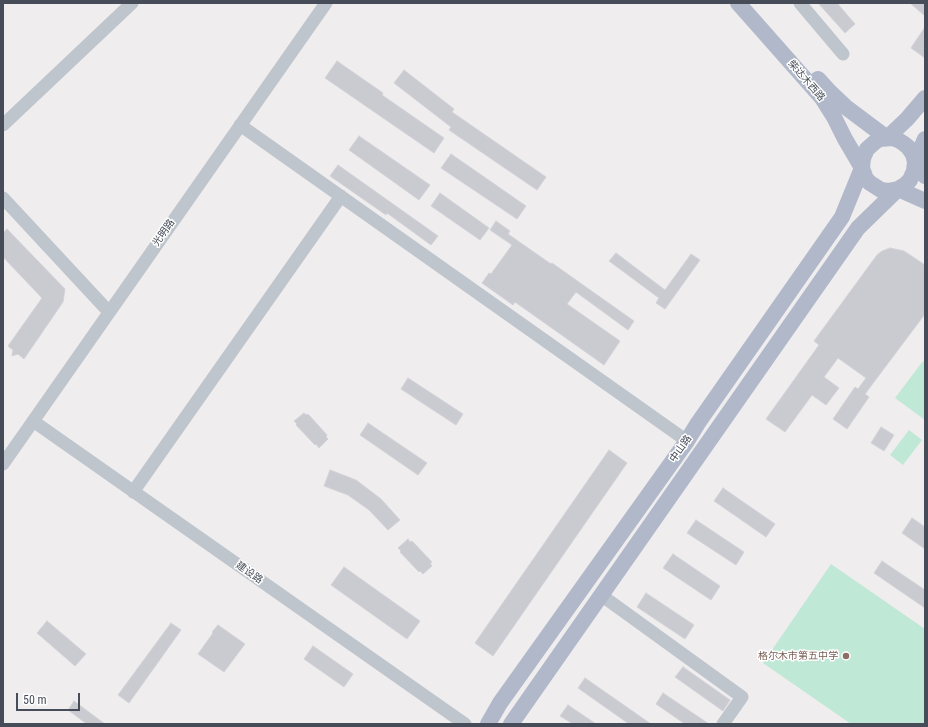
<!DOCTYPE html>
<html>
<head>
<meta charset="utf-8">
<style>
	body { margin:0 }
	#map { position:relative; width:928px; height:727px; overflow:hidden; background:#efeded; font-family:"Roboto Condensed",sans-serif }
	canvas { display:block }
	.frame { position:absolute; inset:0; border:4px solid #474d58; pointer-events:none }
	.scale { position:absolute; left:16px; top:693px; width:64px; height:18px; box-sizing:border-box; border:2px solid #474d58; border-top:0; padding-left:5px; font-size:12px; line-height:14px; white-space:nowrap; color:#474d58; -webkit-text-stroke:3px #fff; paint-order:stroke }
</style>
</head>
<body>
<div id="map">
<canvas width="928" height="727"></canvas>
<div class="frame"></div>
<div class="scale">50 m</div>
</div>
<script>
const context = document.querySelector('canvas').getContext('2d');
context.lineJoin = 'round';
function fill(path, color) { context.fillStyle = color; context.fill(path, 'evenodd'); }
const shape = rows => new Path2D(rows.map(r => 'M' + r).join(''));
function strokePath(path, color, width, dash) { context.strokeStyle = color; context.lineWidth = width; context.lineCap = dash ? 'butt' : 'round'; context.setLineDash(dash || []); context.stroke(path); }
function drawText(font, color, halo, rows, align = 'center') {
  context.font = font + ' "Roboto Condensed","Noto Sans SC",sans-serif'; context.lineWidth = 3; context.setLineDash([]); context.textBaseline = 'middle'; context.strokeStyle = halo; context.fillStyle = color; for (const [text, x, y, turn = 0] of rows) {
    context.save(); context.translate(x, y); context.rotate((+turn || 0) * Math.PI / 180); context.textAlign = isNaN(turn) ? turn : align; if (halo) context.strokeText(text, 0, 0); context.fillText(text, 0, 0); context.restore();
  }
}
const green = shape([
	[923,361,925,363,925,420,895,398],
	[909,430,922,440,903,465,890,455],
	[831,564,925,629,925,724,851,724,763,663]
]);
const building = shape([
	[818,3,837,3,855,24,845,33,818,3],
	[910,3,925,3,925,16,910,3],
	[925,27,925,58,911,48,925,27],
	[337,61,383,93,382,95,444,138,434,153,325,78,337,61],
	[404,70,454,109,452,112,546,177,537,190,449,130,451,127,394,83,404,70],
	[359,136,430,185,419,200,349,150,359,136],
	[451,154,526,206,517,219,441,168,451,154],
	[338,165,393,204,438,236,431,245,387,213,386,215,330,176,338,165],
	[440,193,489,228,480,240,431,206,440,193],
	[496,221,510,231,508,234,551,264,552,263,634,321,628,330,576,292,567,304,620,341,604,365,515,302,513,305,482,283,489,273,491,274,512,245,490,230,496,221],
	[7,229,65,289,63,302,24,359,18,354,12,356,13,350,8,346,42,298,3,257,3,233,7,229],
	[890,248,904,251,925,265,925,314,865,394,869,397,847,429,833,419,855,387,858,389,866,378,838,358,824,377,839,388,826,405,812,395,785,432,766,419,819,345,814,341,877,255,882,251,890,248],
	[616,253,665,290,691,254,700,260,665,309,656,303,659,298,609,261,616,253],
	[408,378,463,414,456,425,401,389,408,378],
	[304,413,306,415,308,414,327,435,326,437,328,439,319,448,316,444,315,445,296,425,297,424,294,421,304,413],
	[368,423,427,463,418,475,360,435,368,423],
	[881,427,894,435,884,451,871,443,881,427],
	[609,450,627,463,493,656,475,643,609,450],
	[330,470,356,480,381,499,400,520,388,530,369,510,348,495,324,486,330,470],
	[723,488,775,524,766,537,714,501,723,488],
	[912,518,925,527,925,549,902,533,912,518],
	[696,520,744,552,736,565,687,533,696,520],
	[408,539,410,542,412,541,432,562,430,563,432,566,423,574,420,571,419,572,400,552,401,551,398,548,408,539],
	[673,554,720,586,711,600,663,568,673,554],
	[882,561,925,590,925,608,874,573,882,561],
	[344,567,420,621,407,639,331,585,344,567],
	[646,593,694,625,685,639,637,607,646,593],
	[47,621,86,654,75,666,37,633,47,621],
	[171,623,181,630,129,703,118,695,171,623],
	[218,625,245,644,224,672,198,654,213,633,212,632,218,625],
	[313,646,353,674,344,687,304,659,313,646],
	[683,667,730,700,723,711,675,677,683,667],
	[585,678,651,724,629,724,578,688,585,678],
	[663,693,709,724,685,724,656,704,663,693],
	[74,701,105,724,87,724,68,710,74,701],
	[568,705,596,724,573,724,560,716,568,705]
]);
const minor = shape([
	[800,3,843,54],
	[3,125,132,3],
	[240,125,687,441],
	[3,198,109,312],
	[33,421,465,724],
	[3,464,326,3],
	[133,492,341,196],
	[601,595,742,697,723,724]
]);
const major = shape([
	[818,79,828,90,847,108,887,138,907,119,925,98],
	[925,139,915,162,925,176],
	[488,724,500,703,687,441,698,423,842,217,862,168,863,158,867,149,875,142,880,139,892,138,898,140,903,143,908,147,913,154,915,162,914,171,910,180,905,185,898,189,888,191,881,190,870,183,866,179,862,168,845,139,834,117,822,98,738,3],
	[511,724,858,228,898,189,925,201]
]);
const markers = [
	[846,656,4,"#8d6e63"]
];
const streetNames = [
	["柴达木西路",806,81,49],
	["光明路",164,233,-55],
	["中山路",681,449,-55],
	["建设路",249,573,35]
];
const educationNames = [
	["格尔木市第五中学",838,656]
];
fill(green, '#c0e8d6');
fill(building, '#cacbd1');
strokePath(building, '#d2d2d8', 1);
strokePath(minor, '#bfc5cd', 13);
strokePath(major, '#b0b8c9', 16);
for (const [x, y, r, color] of markers) { const dot = new Path2D(); dot.arc(x, y, r, 0, 2 * Math.PI); context.fillStyle = color; context.fill(dot); strokePath(dot, '#fff', 1.5); }
drawText('10px', '#474d58', '#fff', streetNames);
drawText('10px', '#785e54', '#fff', educationNames, 'right');
</script>
</body>
</html>
